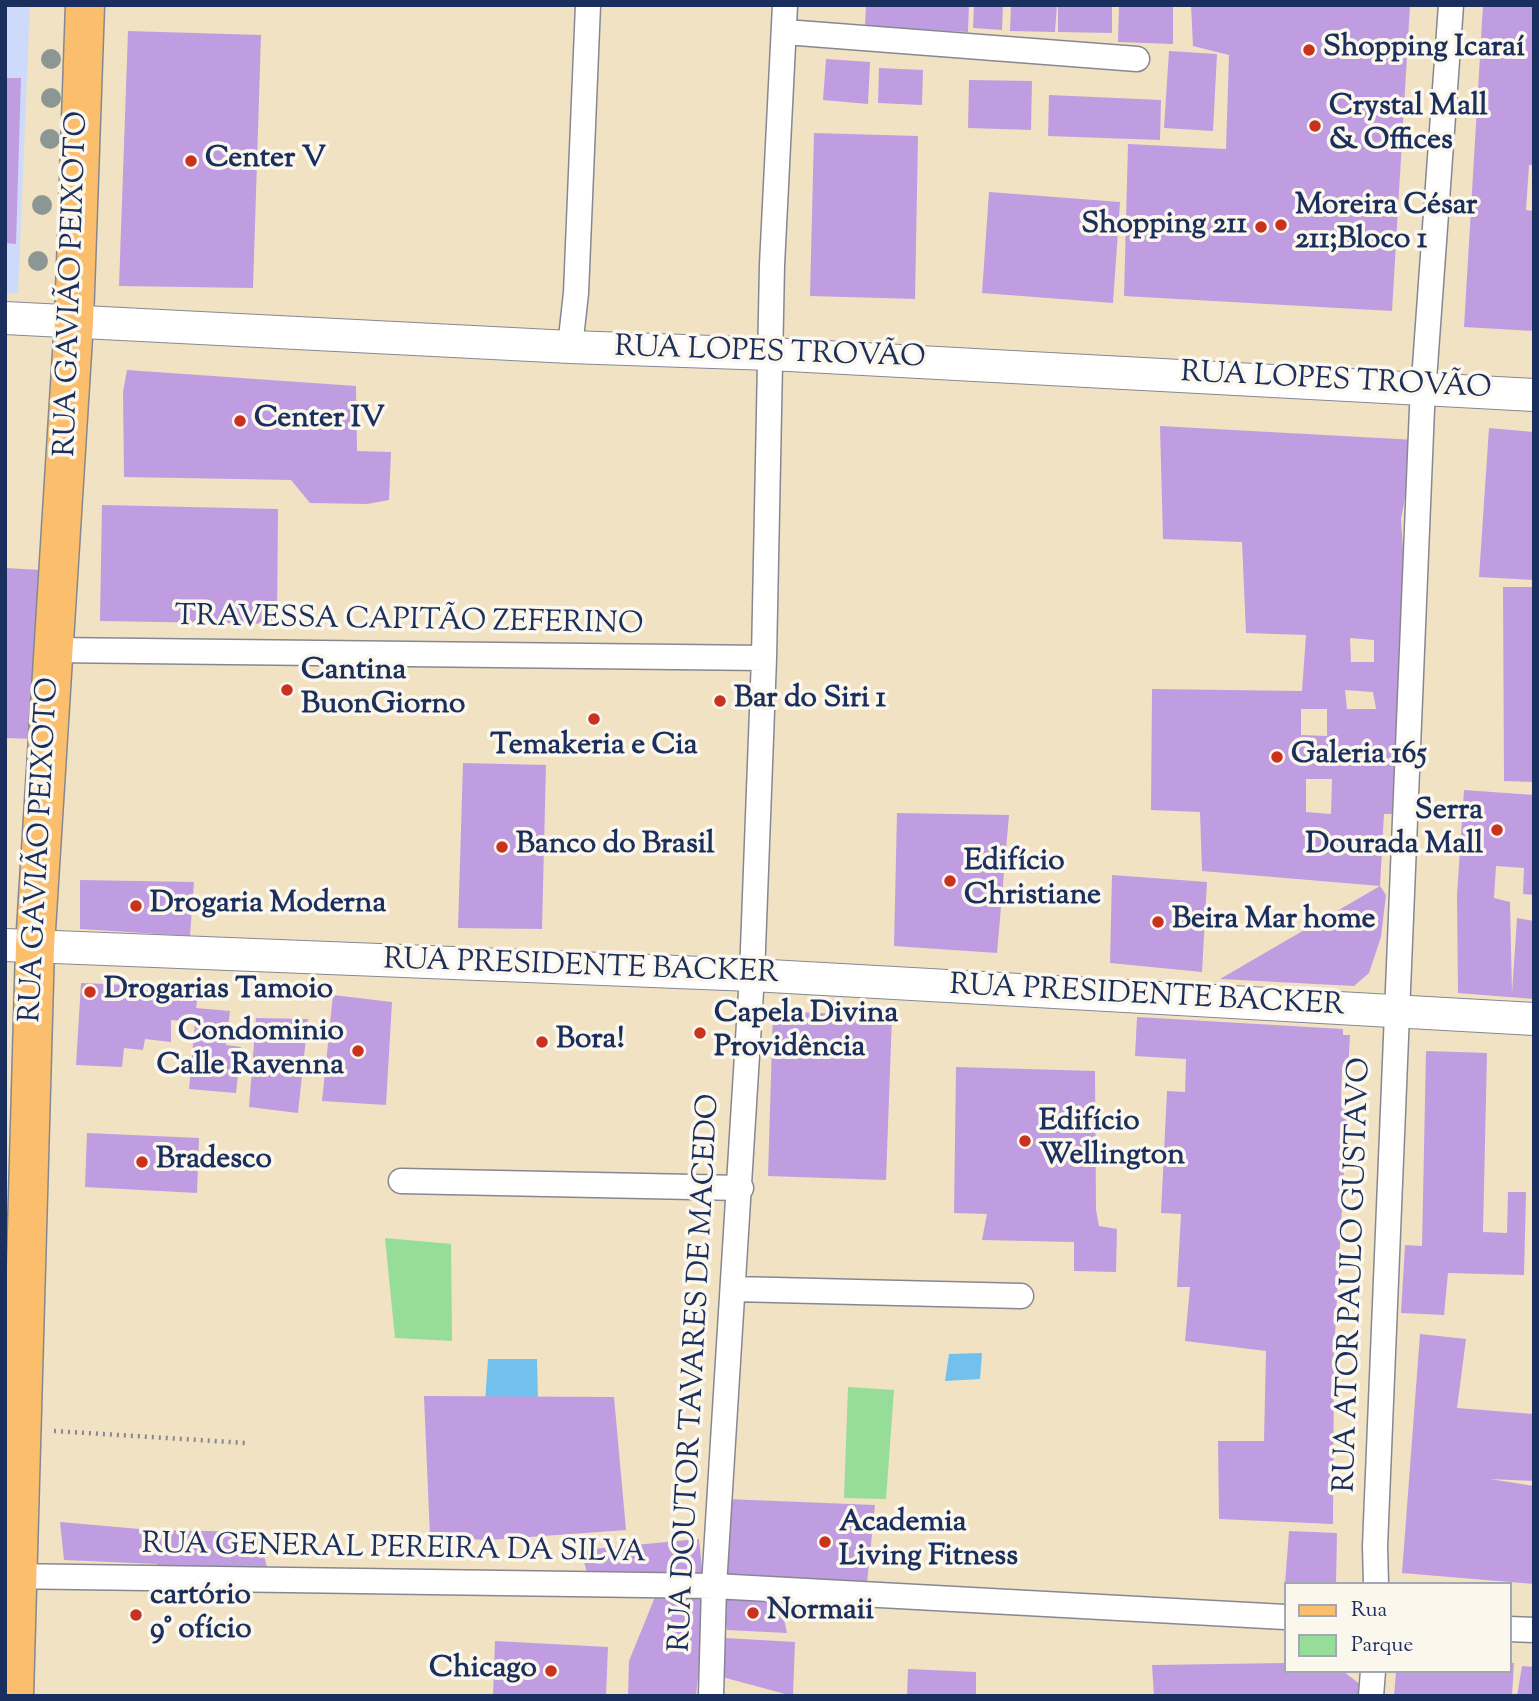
<!DOCTYPE html>
<html>
<head>
<meta charset="utf-8">
<style>
	body { margin:0 }
	#map { position:relative; width:1539px; height:1701px; overflow:hidden; background:#f1e2c4; font-family:"Sorts Mill Goudy",serif }
	canvas { display:block }
	.frame { position:absolute; inset:0; border:7px solid #1b2f5e; pointer-events:none }
	.legend { position:absolute; left:1284px; top:1582px; width:228px; height:91px; box-sizing:border-box; background:#fbf7ec; border:2px solid #a1a7b3; margin:0; padding:9px 12px; list-style:none; font-size:21px; color:#1b2f5e }
	.legend li { display:flex; align-items:center; gap:14px; height:35px }
	.legend b { width:35px; border:2px solid #a1a7b3 }
</style>
</head>
<body>
<div id="map">
<canvas width="1539" height="1701"></canvas>
<div class="frame"></div>
<ul class="legend">
<li><b style="height:9px;background:#fabe6d"></b>Rua</li>
<li><b style="height:19px;background:#95dd98"></b>Parque</li>
</ul>
</div>
<script>
const context = document.querySelector('canvas').getContext('2d');
context.lineJoin = 'round';
function fill(path, color) { context.fillStyle = color; context.fill(path, 'evenodd'); }
const shape = rows => new Path2D(rows.map(r => 'M' + r).join(''));
function strokePath(path, color, width, dash) { context.strokeStyle = color; context.lineWidth = width; context.lineCap = dash ? 'butt' : 'round'; context.setLineDash(dash || []); context.stroke(path); }
function drawText(font, color, halo, rows, align = 'center') {
  context.font = font + ' "Sorts Mill Goudy",serif'; context.lineWidth = 7; context.setLineDash([]); context.textBaseline = 'middle'; context.strokeStyle = halo; context.fillStyle = color; for (const [text, x, y, turn = 0] of rows) {
    context.save(); context.translate(x, y); context.rotate((+turn || 0) * Math.PI / 180); context.textAlign = isNaN(turn) ? turn : align; if (halo) context.strokeText(text, 0, 0); context.fillText(text, 0, 0); context.restore();
  }
}
const built = shape([
	[5,5,30,5,18,294,5,293]
]);
const green = shape([
	[385,1238,451,1244,452,1341,395,1338],
	[848,1387,894,1390,886,1499,844,1498]
]);
const water = shape([
	[982,1353,980,1379,945,1381,949,1354],
	[488,1359,537,1359,538,1401,485,1403]
]);
const building = shape([
	[866,5,969,5,968,32,865,27],
	[974,5,1003,5,1002,30,973,28],
	[1011,5,1057,5,1055,32,1010,31],
	[1058,5,1112,5,1112,33,1058,32],
	[1119,5,1173,5,1173,44,1118,42],
	[1191,5,1410,5,1392,311,1124,296,1128,144,1226,149,1229,55,1193,46],
	[1483,5,1534,5,1534,165,1529,165,1526,210,1534,211,1534,331,1464,327],
	[128,31,261,35,253,288,119,286],
	[1169,51,1217,54,1213,131,1164,128],
	[826,59,870,62,868,104,823,100],
	[879,68,923,70,922,105,878,103],
	[5,78,21,78,16,244,5,243],
	[969,80,1032,81,1031,130,968,128],
	[1049,95,1161,100,1160,140,1048,136],
	[814,133,918,136,915,299,810,296],
	[989,192,1120,202,1113,303,982,293],
	[127,370,356,386,357,451,391,452,389,500,367,504,310,503,291,480,124,477,123,392],
	[1160,426,1416,440,1401,519,1409,640,1403,814,1384,814,1380,886,1202,871,1200,812,1151,810,1152,689,1302,691,1306,635,1246,633,1242,542,1163,539],
	[1350,638,1374,640,1374,662,1351,662],
	[1345,690,1373,692,1376,709,1347,709],
	[1301,709,1327,709,1327,736,1301,735],
	[1306,779,1332,779,1331,814,1306,812],
	[1489,428,1534,432,1534,580,1479,577],
	[102,505,278,509,277,624,100,621],
	[5,568,42,570,35,739,5,738],
	[1503,587,1534,587,1534,782,1504,781],
	[463,763,546,765,542,929,458,928],
	[1464,790,1534,795,1534,895,1523,894,1524,868,1496,866,1494,898,1510,902,1512,993,1517,918,1534,921,1534,999,1458,993,1457,895],
	[897,813,1009,815,997,953,894,946],
	[1112,875,1207,882,1202,972,1110,963],
	[80,880,194,882,190,936,80,929],
	[1380,886,1386,895,1381,937,1369,973,1354,986,1220,979],
	[81,983,199,988,196,1008,230,1011,226,1045,241,1047,236,1093,189,1089,195,1022,171,1020,171,1042,145,1039,143,1050,124,1048,122,1067,76,1065],
	[333,995,392,1002,386,1105,322,1101],
	[773,1011,892,1016,886,1180,768,1176],
	[1137,1017,1343,1029,1343,1035,1350,1035,1348,1071,1342,1070,1341,1098,1348,1098,1334,1353,1333,1524,1219,1519,1218,1441,1264,1441,1266,1351,1185,1341,1190,1287,1177,1287,1181,1214,1161,1213,1167,1091,1185,1092,1186,1059,1135,1056],
	[256,1018,308,1019,298,1113,249,1107],
	[1426,1051,1487,1053,1483,1232,1507,1233,1508,1192,1526,1192,1524,1275,1448,1273,1444,1315,1401,1313,1405,1245,1422,1246],
	[956,1067,1095,1071,1096,1210,1099,1226,1117,1229,1116,1272,1074,1271,1074,1242,982,1240,987,1214,954,1213],
	[87,1133,199,1138,197,1193,85,1187],
	[1420,1334,1466,1339,1457,1408,1534,1414,1534,1481,1490,1479,1534,1486,1534,1584,1402,1573],
	[424,1396,614,1397,626,1530,488,1540,430,1537],
	[726,1499,875,1505,867,1583,723,1577],
	[60,1522,151,1530,258,1532,268,1571,157,1569,157,1564,64,1560],
	[1289,1531,1337,1533,1336,1584,1285,1584],
	[699,1539,703,1578,588,1577,581,1550],
	[657,1592,706,1600,696,1696,628,1696,629,1661],
	[720,1592,779,1596,787,1633,727,1630],
	[725,1638,795,1642,793,1696,722,1677],
	[495,1641,608,1647,606,1696,493,1696],
	[1285,1663,1285,1671,1343,1671,1362,1686,1361,1696,1154,1696,1152,1665],
	[1509,1663,1514,1663,1512,1696,1394,1696,1396,1671,1509,1671],
	[1522,1666,1534,1667,1534,1696,1517,1696],
	[908,1669,976,1672,976,1696,907,1696]
]);
const path = shape([
	[54,1431,246,1443]
]);
const minor = shape([
	[785,32,1137,59],
	[570,347,576,293,588,5],
	[52,650,764,658],
	[401,1181,741,1188],
	[734,1289,1021,1296],
	[5,1576,714,1586,1285,1617],
	[1376,1584,1375,1546,1422,408,1451,5],
	[1509,1629,1534,1630],
	[711,1696,714,1586,752,975,764,658,772,265,785,5],
	[1371,1696,1373,1671]
]);
const tertiary = shape([
	[5,318,570,347,770,354,1534,395],
	[5,945,752,975,1534,1019]
]);
const primary = shape([
	[14,1696,35,946,74,321,85,5]
]);
const trees = [
	[51,59],
	[51,98],
	[50,139],
	[42,205],
	[38,261]
];
const markers = [
	[1309,50,7,"#c8321e"],
	[1315,126,7,"#c8321e"],
	[191,161,7,"#c8321e"],
	[1281,225,7,"#c8321e"],
	[1261,227,7,"#c8321e"],
	[240,421,7,"#c8321e"],
	[287,690,7,"#c8321e"],
	[720,701,7,"#c8321e"],
	[594,719,7,"#c8321e"],
	[1277,757,7,"#c8321e"],
	[1497,830,7,"#c8321e"],
	[502,847,7,"#c8321e"],
	[950,881,7,"#c8321e"],
	[136,906,7,"#c8321e"],
	[1158,922,7,"#c8321e"],
	[90,992,7,"#c8321e"],
	[700,1033,7,"#c8321e"],
	[542,1042,7,"#c8321e"],
	[358,1051,7,"#c8321e"],
	[1025,1141,7,"#c8321e"],
	[142,1162,7,"#c8321e"],
	[825,1542,7,"#c8321e"],
	[753,1613,7,"#c8321e"],
	[136,1615,7,"#c8321e"],
	[551,1671,7,"#c8321e"]
];
const poiNames = [
	["Shopping Icaraí",1323,50],
	["Crystal Mall",1329,109],
	["& Offices",1329,143],
	["Center V",205,161],
	["Moreira César",1295,208],
	["211;Bloco 1",1295,242],
	["Shopping 211",1247,227,"right"],
	["Center IV",254,421],
	["Cantina",301,673],
	["BuonGiorno",301,707],
	["Bar do Siri 1",734,701],
	["Temakeria e Cia",594,748,"center"],
	["Galeria 165",1291,757],
	["Serra",1483,813,"right"],
	["Dourada Mall",1483,847,"right"],
	["Banco do Brasil",516,847],
	["Edifício",964,864],
	["Christiane",964,898],
	["Drogaria Moderna",150,906],
	["Beira Mar home",1172,922],
	["Drogarias Tamoio",104,992],
	["Capela Divina",714,1016],
	["Providência",714,1050],
	["Condominio",344,1034,"right"],
	["Calle Ravenna",344,1068,"right"],
	["Bora!",556,1042],
	["Edifício",1039,1124],
	["Wellington",1039,1158],
	["Bradesco",156,1162],
	["Academia",839,1525],
	["Living Fitness",839,1559],
	["cartório",150,1598],
	["9° ofício",150,1632],
	["Normaii",767,1613],
	["Chicago",537,1671,"right"]
];
const streetNames = [
	["RUA GAVIÃO PEIXOTO",74,284,-88],
	["RUA LOPES TROVÃO",770,355,2],
	["RUA LOPES TROVÃO",1336,383,3],
	["TRAVESSA CAPITÃO ZEFERINO",409,623,1],
	["RUA GAVIÃO PEIXOTO",42,850,-87],
	["RUA PRESIDENTE BACKER",581,969,2],
	["RUA PRESIDENTE BACKER",1147,998,3],
	["RUA ATOR PAULO GUSTAVO",1355,1275,-88],
	["RUA DOUTOR TAVARES DE MACEDO",697,1373,-87],
	["RUA GENERAL PEREIRA DA SILVA",394,1551,1]
];
fill(built, '#cedafa');
fill(green, '#95dd98');
fill(water, '#72c1ed');
fill(building, '#c09de1');
strokePath(minor, '#868891', 27);
strokePath(tertiary, '#868891', 34);
strokePath(primary, '#868891', 41);
strokePath(path, '#868891', 4.5, [2, 5]);
strokePath(minor, '#fff', 24);
strokePath(tertiary, '#fff', 32);
strokePath(primary, '#fabe6d', 38);
context.fillStyle = '#8c9794';
for (const [x, y] of trees) { context.beginPath(); context.arc(x, y, 10, 0, 2 * Math.PI); context.fill(); }
for (const [x, y, r, color] of markers) { const dot = new Path2D(); dot.arc(x, y, r, 0, 2 * Math.PI); context.fillStyle = color; context.fill(dot); strokePath(dot, '#fbf7ec', 2.5); }
drawText('bold 30px', '#1b2f5e', '#fbf7ec', poiNames, 'left');
drawText('30px', '#1b2f5e', '#fbf7ec', streetNames);
</script>
</body>
</html>
